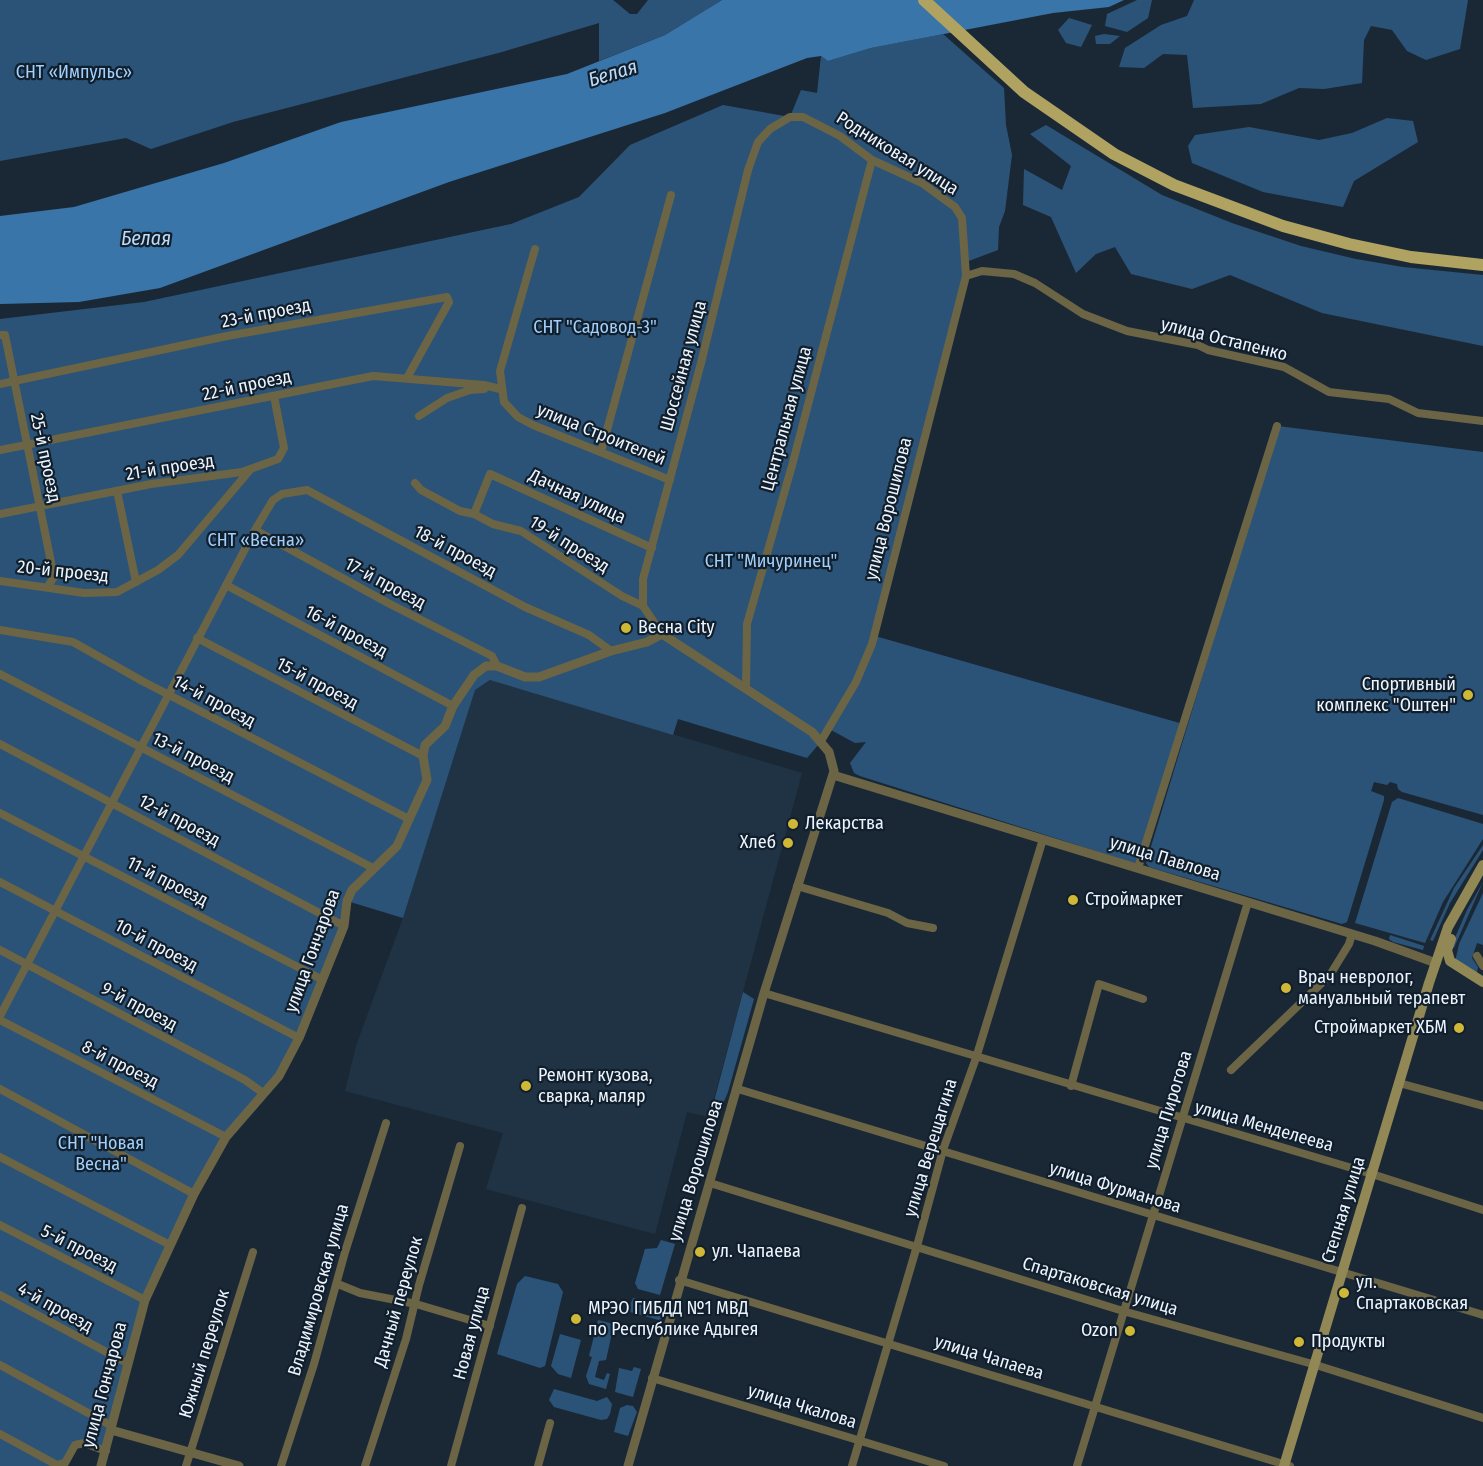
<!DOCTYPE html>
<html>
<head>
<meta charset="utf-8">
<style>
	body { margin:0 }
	canvas { display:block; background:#1a2836 }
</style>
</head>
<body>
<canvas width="1483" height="1466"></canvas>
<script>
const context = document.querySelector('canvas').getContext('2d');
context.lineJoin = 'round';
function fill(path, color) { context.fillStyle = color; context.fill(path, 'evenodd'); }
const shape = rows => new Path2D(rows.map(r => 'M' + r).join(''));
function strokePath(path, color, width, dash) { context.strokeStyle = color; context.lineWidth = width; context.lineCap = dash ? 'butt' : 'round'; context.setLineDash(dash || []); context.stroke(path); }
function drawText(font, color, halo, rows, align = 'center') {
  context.font = font + ' "Fira Sans Condensed",sans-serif'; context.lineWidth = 4.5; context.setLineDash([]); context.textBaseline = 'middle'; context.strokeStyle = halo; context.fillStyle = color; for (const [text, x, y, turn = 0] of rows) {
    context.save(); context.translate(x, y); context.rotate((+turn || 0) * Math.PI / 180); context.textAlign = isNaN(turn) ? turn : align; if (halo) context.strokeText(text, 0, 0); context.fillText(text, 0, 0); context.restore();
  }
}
const built = shape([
	[491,680,802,773,709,1117,687,1112,655,1234,486,1189,503,1133,345,1091,356,1046,403,918,475,690]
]);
const green = shape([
	[0,0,613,0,630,14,637,14,648,0,722,0,665,35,599,61,599,23,502,52,233,122,151,149,126,138,0,161],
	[1137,0,1152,0,1148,18,1127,32,1105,26,1107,14],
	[1194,0,1468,0,1460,49,1426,60,1407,51,1392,30,1371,26,1364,40,1362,83,1324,89,1299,88,1261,104,1193,108,1187,55,1163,54,1144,68,1119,67,1125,48,1161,25,1187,16],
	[1069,18,1092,25,1081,47,1066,43,1058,30],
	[943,34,1004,88,1006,125,1012,155,1005,211,999,227,998,250,966,262,875,636,1183,724,1140,865,860,776,854,773,850,763,866,742,855,743,831,730,807,758,678,719,673,735,490,680,475,690,403,918,347,901,344,926,279,1076,226,1137,145,1300,106,1451,75,1445,65,1463,56,1466,0,1466,0,319,144,302,511,224,579,197,630,145,723,105,790,117,801,90,817,93,821,56,828,61,871,48],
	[1104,34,1120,36,1110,44,1096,44,1095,36],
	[1387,118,1413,121,1418,142,1354,181,1343,207,1263,192,1192,163,1188,146,1195,135,1249,127,1319,140,1352,133],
	[1046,125,1162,195,1232,223,1301,246,1356,259,1403,267,1483,275,1483,346,1322,313,1230,275,1192,289,1131,274,1115,247,1096,254,1076,273,1051,217,1023,205,1024,169,1062,190,1071,166,1030,134],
	[1278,426,1483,452,1483,815,1402,792,1398,789,1397,784,1390,782,1387,785,1374,782,1371,791,1384,796,1384,800,1347,922,1342,924,1149,867,1146,863],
	[1398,798,1483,824,1483,839,1443,902,1425,943,1355,923,1392,802],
	[1483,845,1483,850,1450,903,1433,941,1430,940,1454,888],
	[1483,882,1454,948,1451,947,1467,910],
	[1483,893,1483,945,1477,943,1472,958,1478,967,1477,973,1455,962,1459,944],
	[1390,935,1424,946,1423,950,1393,942,1389,939],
	[743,992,754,999,728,1092,722,1106,712,1109],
	[661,1240,675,1244,660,1295,638,1289,635,1283,645,1249,657,1248],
	[525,1276,558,1284,563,1292,545,1366,540,1368,497,1354,517,1284],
	[633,1298,656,1304,664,1309,662,1321,627,1311],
	[598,1320,614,1324,606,1360,599,1361,595,1377,604,1380,607,1373,610,1374,606,1389,589,1384,586,1376,592,1357,589,1356],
	[560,1334,581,1340,571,1378,558,1374,551,1366],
	[634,1367,641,1369,633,1397,615,1392,619,1368,632,1371],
	[554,1389,597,1401,607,1397,612,1404,610,1414,607,1419,601,1420,554,1407,549,1400],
	[627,1405,633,1406,637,1412,628,1436,614,1432,620,1408]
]);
const water = shape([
	[722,0,1124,0,1109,7,1053,13,871,48,828,61,821,56,807,58,665,113,449,182,160,288,79,302,0,304,0,216,74,207,224,163,341,122,567,74,665,35]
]);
const minor = shape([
	[535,249,500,371,504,402,518,417,533,425,670,480],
	[966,276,982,271,1014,274,1035,283,1083,314,1127,331,1198,345,1208,350,1284,367,1329,392,1389,399,1418,413,1483,421],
	[0,335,5,335,51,562,54,577,48,586],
	[0,384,227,336,447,297,449,302,407,378],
	[419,416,447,398,470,390,484,389],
	[0,450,373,376,484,385,500,389],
	[601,452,671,195],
	[415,483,421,490,460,511,474,514,493,524,521,531,622,596,643,606],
	[117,491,136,582],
	[0,514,151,484,242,472,278,459,284,448,274,396],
	[474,514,490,474,652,548],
	[255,530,388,603,492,656,497,666],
	[0,581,84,593,117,592,158,570,178,555,250,470],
	[226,585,453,706],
	[0,630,73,642,144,682,409,819],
	[662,634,643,606,643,579,701,363,748,170,758,142,770,129,790,117,803,117,840,136,872,160,922,183,955,207,962,218,966,276,872,644,856,682,821,741],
	[197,638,423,756],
	[0,674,373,868],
	[746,687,747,624,793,462,872,160],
	[0,744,344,926],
	[0,813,321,979],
	[1138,868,1277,426],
	[0,882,299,1038],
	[797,886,888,913,907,923,933,928],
	[0,950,245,1080,263,1093],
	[1477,956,1483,966],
	[764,993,1372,1174,1483,1210],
	[0,1016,255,530,273,500,282,494,307,490,525,607,589,635,611,651],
	[0,1020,226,1137],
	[1231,1070,1330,975,1349,944,1352,934],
	[1399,1083,1483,1106],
	[1071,1086,1099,984,1143,999],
	[0,1089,194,1194],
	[738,1089,1483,1315],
	[0,1157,170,1245],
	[710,1183,1123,1311,1316,1365,1483,1418],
	[0,1225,145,1300],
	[679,1280,1290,1466],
	[338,1284,360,1293,416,1304,490,1326],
	[0,1295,127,1363],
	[0,1365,112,1426],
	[652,1378,944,1466],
	[0,1434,57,1465,65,1463,75,1445,84,1443,106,1451],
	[186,1466,253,1252],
	[281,1466,314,1364,345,1252,386,1123],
	[365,1466,406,1339,419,1285,460,1146],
	[451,1466,522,1208],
	[538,1466,550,1423],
	[852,1466,917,1246,943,1150,976,1058,1043,839],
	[1077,1466,1248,902]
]);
const tertiary = shape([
	[833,775,1375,941,1436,963],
	[111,1430,239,1466],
	[101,1466,145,1300,194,1194,226,1137,279,1076,299,1038,344,926,347,901,352,890,397,846,427,780,423,756,425,745,445,726,453,706,474,675,486,666,497,666,525,677,539,677,611,651,647,642,662,634,812,732,829,752,834,771,764,993,628,1466]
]);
const secondary = shape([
	[1451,939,1447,950,1450,961,1483,982],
	[1284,1466,1429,983,1448,927,1483,865]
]);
const primary = shape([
	[924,0,1024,92,1114,154,1174,185,1283,226,1349,244,1411,257,1483,265]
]);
const markers = [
	[626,628,6,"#cfb837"],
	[1468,695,6,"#cfb837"],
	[793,824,6,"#cfb837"],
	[788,843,6,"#cfb837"],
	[1073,900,6,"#cfb837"],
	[1286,988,6,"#cfb837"],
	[1459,1028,6,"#cfb837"],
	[526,1086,6,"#cfb837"],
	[700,1252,6,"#cfb837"],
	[1344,1293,6,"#cfb837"],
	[576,1319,6,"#cfb837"],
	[1130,1331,6,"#cfb837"],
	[1299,1342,6,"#cfb837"]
];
const parkNames = [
	["СНТ «Импульс»",74,73],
	["СНТ \"Садовод-3\"",595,328],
	["СНТ «Весна»",256,541],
	["СНТ \"Мичуринец\"",771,562],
	["СНТ \"Новая",101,1144],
	["Весна\"",101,1165]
];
const streetNames = [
	["Родниковая улица",897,154,32],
	["23-й проезд",266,314,-11],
	["улица Остапенко",1224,340,14],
	["Шоссейная улица",684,366,-75],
	["22-й проезд",247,386,-12],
	["Центральная улица",787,419,-75],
	["улица Строителей",601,435,22],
	["25-й проезд",45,458,78],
	["21-й проезд",170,468,-9],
	["Дачная улица",577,497,25],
	["улица Ворошилова",889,509,-76],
	["19-й проезд",569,545,32],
	["18-й проезд",455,552,28],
	["20-й проезд",63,572,6],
	["17-й проезд",385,584,28],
	["16-й проезд",346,632,28],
	["15-й проезд",317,684,28],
	["14-й проезд",214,702,28],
	["13-й проезд",193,758,27],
	["12-й проезд",179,821,28],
	["улица Павлова",1165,859,17],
	["11-й проезд",167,882,27],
	["10-й проезд",156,946,28],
	["улица Гончарова",313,951,-70],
	["9-й проезд",139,1007,28],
	["8-й проезд",120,1065,27],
	["улица Пирогова",1169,1110,-73],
	["улица Менделеева",1264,1127,16],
	["улица Верещагина",931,1148,-73],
	["улица Ворошилова",696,1171,-73],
	["улица Фурманова",1115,1188,17],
	["Степная улица",1344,1210,-73],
	["5-й проезд",79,1249,27],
	["Спартаковская улица",1100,1287,17],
	["Владимировская улица",319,1290,-74],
	["Дачный переулок",399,1302,-74],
	["4-й проезд",55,1308,29],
	["Новая улица",472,1333,-75],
	["Южный переулок",205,1354,-73],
	["улица Чапаева",989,1358,17],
	["улица Гончарова",105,1385,-75],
	["улица Чкалова",802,1407,17]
];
const poiNames = [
	["Весна City",638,628],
	["Спортивный",1456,685,"right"],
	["комплекс \"Оштен\"",1456,706,"right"],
	["Лекарства",805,824],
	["Хлеб",776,843,"right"],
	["Строймаркет",1085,900],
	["Врач невролог,",1298,978],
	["мануальный терапевт",1298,999],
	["Строймаркет ХБМ",1447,1028,"right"],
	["Ремонт кузова,",538,1076],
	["сварка, маляр",538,1097],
	["ул. Чапаева",712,1252],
	["ул.",1356,1283],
	["Спартаковская",1356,1304],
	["МРЭО ГИБДД №1 МВД",588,1309],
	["по Республике Адыгея",588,1330],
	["Ozon",1118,1331,"right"],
	["Продукты",1311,1342]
];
const waterNames = [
	["Белая",613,74,-17],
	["Белая",146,239]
];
fill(built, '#203345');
fill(green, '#2b5377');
fill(water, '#3975a9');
strokePath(minor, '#6b6546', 8);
strokePath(tertiary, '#6b6546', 9);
strokePath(secondary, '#928856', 10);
strokePath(primary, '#b0a361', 12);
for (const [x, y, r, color] of markers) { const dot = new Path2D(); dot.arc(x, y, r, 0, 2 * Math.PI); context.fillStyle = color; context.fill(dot); strokePath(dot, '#111e2b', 2); }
drawText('18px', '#a1d0fd', '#111e2b', parkNames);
drawText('18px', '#ecf5ff', '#111e2b', streetNames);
drawText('18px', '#ecf5ff', '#111e2b', poiNames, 'left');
drawText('italic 20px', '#bcdbf9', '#111e2b', waterNames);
</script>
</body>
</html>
